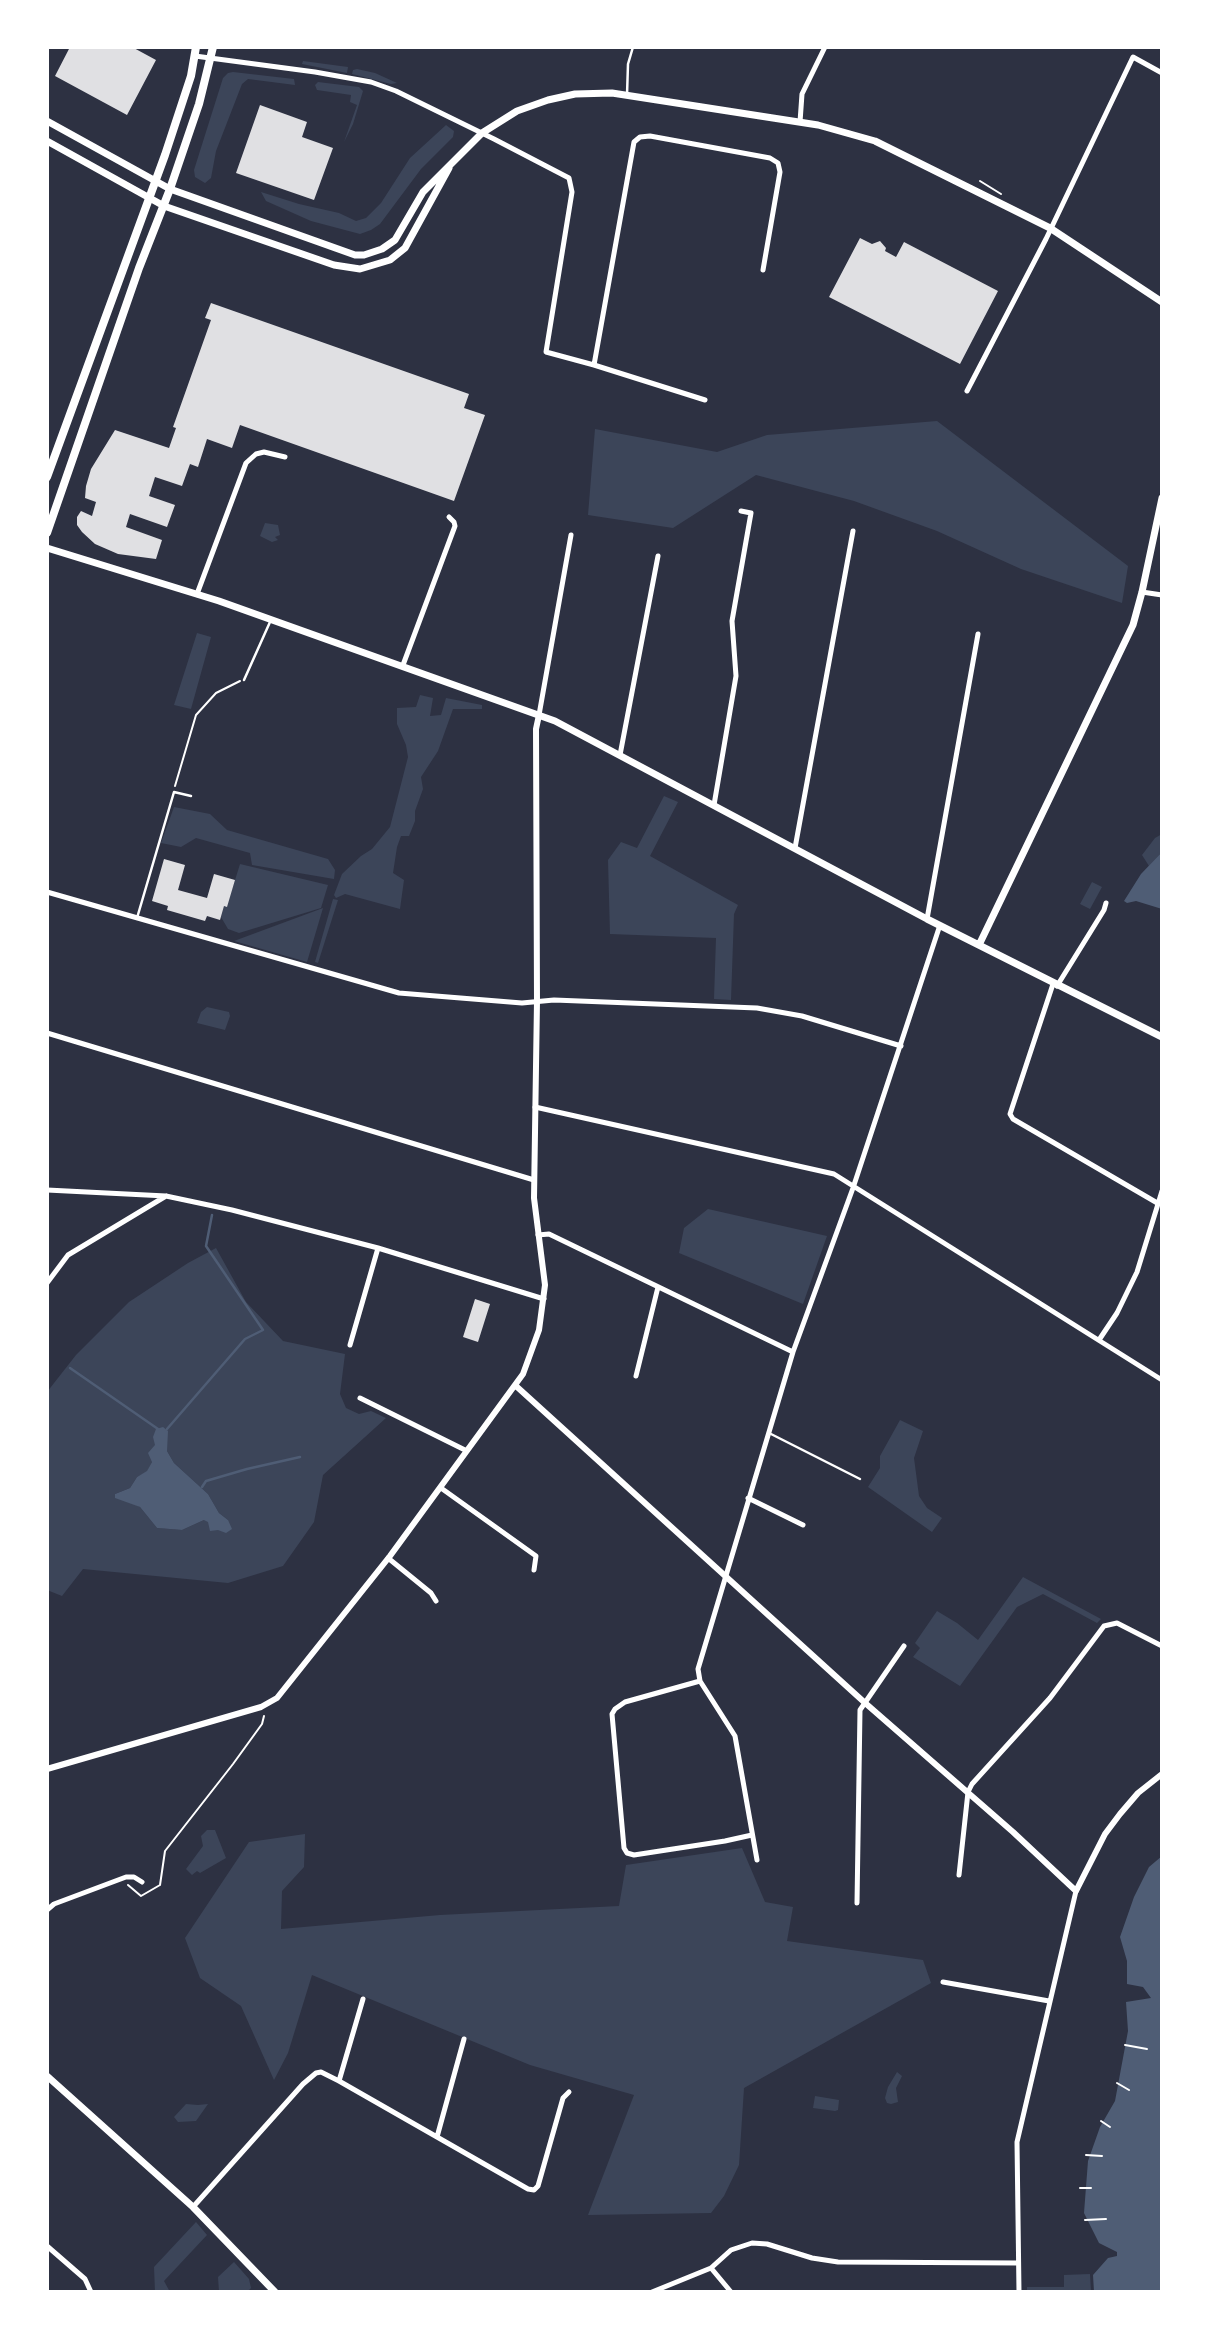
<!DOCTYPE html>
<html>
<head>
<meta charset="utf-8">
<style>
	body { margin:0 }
	#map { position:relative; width:1209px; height:2339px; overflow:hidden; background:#2d3142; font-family:"Public Sans",sans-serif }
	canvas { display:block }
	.frame { position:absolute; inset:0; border:49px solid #fff; pointer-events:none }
</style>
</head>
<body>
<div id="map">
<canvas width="1209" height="2339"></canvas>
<div class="frame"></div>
</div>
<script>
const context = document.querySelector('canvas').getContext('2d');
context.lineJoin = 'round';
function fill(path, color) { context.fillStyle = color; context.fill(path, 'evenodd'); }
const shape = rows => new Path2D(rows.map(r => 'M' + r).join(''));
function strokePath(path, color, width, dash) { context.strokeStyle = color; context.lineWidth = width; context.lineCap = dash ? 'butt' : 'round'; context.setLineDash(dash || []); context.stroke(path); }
const green = shape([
	[303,61,348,67,347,73,302,64],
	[357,69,375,73,397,83,391,84,352,74,353,70],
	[233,72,294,79,295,85,248,79,242,84,216,151,211,178,205,183,195,177,194,170,223,78,228,73],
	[318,82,359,87,363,91,353,124,344,142,357,105,350,102,351,95,317,90,315,85],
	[446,125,454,131,453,137,421,169,380,224,371,230,360,234,311,221,266,201,261,192,299,204,339,213,356,221,366,218,381,203,410,158],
	[937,421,1128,566,1122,603,1021,569,937,531,854,501,756,475,673,528,588,515,595,429,717,452,767,435],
	[265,523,278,525,280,535,275,537,278,540,272,542,260,536],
	[197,633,211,637,191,709,174,705],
	[420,695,433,698,430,716,441,715,446,698,482,705,482,709,453,709,438,751,421,777,423,789,415,811,415,821,409,836,401,836,397,847,393,873,404,880,400,909,345,894,336,898,334,895,342,874,361,856,372,849,390,827,408,757,406,745,397,724,397,708,416,707],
	[664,796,678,802,650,856,738,905,734,914,731,1000,714,999,716,938,610,934,608,860,621,842,637,848],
	[174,807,210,814,227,830,328,859,335,870,334,879,252,865,250,853,196,838,181,847,161,843],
	[1162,834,1162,852,1149,866,1142,855,1155,838],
	[240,864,328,885,321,908,239,933,228,929,221,917,224,906,227,906],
	[1092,882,1102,887,1090,909,1080,904],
	[333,899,338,900,318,963,315,962],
	[323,908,307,962,234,941],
	[207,1007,229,1012,230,1016,225,1030,197,1023,201,1012],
	[708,1209,827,1236,803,1304,679,1253,684,1228],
	[216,1248,246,1302,283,1341,345,1354,340,1394,346,1408,359,1414,371,1411,386,1418,323,1475,314,1522,283,1566,228,1583,83,1569,62,1596,47,1590,47,1392,76,1355,129,1302,188,1263],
	[155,1446,167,1451,174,1463,208,1494,219,1513,228,1520,204,1520,182,1530,157,1528,140,1507,115,1494,130,1488,137,1477,147,1472,152,1462],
	[900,1420,923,1431,914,1458,919,1496,927,1508,942,1518,932,1532,868,1487,880,1468,880,1456],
	[1023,1577,1101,1619,1097,1623,1043,1594,1017,1607,960,1686,913,1657,920,1648,915,1643,937,1611,957,1623,978,1640],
	[207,1830,215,1830,226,1858,200,1873,197,1871,192,1875,186,1869,203,1846,201,1836],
	[305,1834,304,1867,282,1891,281,1929,440,1915,619,1906,626,1865,742,1848,765,1902,793,1907,787,1941,923,1960,931,1983,744,2088,739,2165,724,2196,711,2213,588,2215,634,2095,530,2065,312,1975,288,2053,274,2080,241,2006,200,1978,185,1938,249,1842],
	[897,2072,902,2076,896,2088,898,2102,891,2104,887,2103,885,2098,888,2087],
	[815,2096,839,2100,838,2110,835,2111,813,2108],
	[186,2104,198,2105,208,2104,196,2121,178,2122,174,2117],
	[196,2222,207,2235,164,2281,170,2292,155,2292,154,2267],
	[234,2262,249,2279,251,2288,247,2292,219,2292,218,2277],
	[1090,2274,1091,2292,1027,2292,1027,2287,1064,2287,1064,2275]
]);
const water = shape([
	[1162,852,1162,909,1136,901,1127,903,1124,901,1141,874],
	[163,1427,168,1431,167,1451,174,1463,208,1494,219,1513,228,1520,232,1529,226,1533,218,1530,210,1531,208,1522,204,1520,182,1530,157,1528,140,1507,115,1498,115,1494,130,1488,137,1477,147,1471,152,1462,148,1453,155,1445,153,1437,156,1429],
	[1162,1856,1162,2292,1094,2292,1093,2275,1108,2258,1117,2256,1117,2252,1099,2243,1084,2213,1088,2161,1100,2127,1115,2101,1128,2031,1126,2002,1151,1998,1143,1987,1127,1984,1127,1961,1120,1937,1134,1897,1149,1867]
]);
const stream = shape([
	[70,1368,158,1429],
	[167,1429,245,1339,263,1330,206,1246,212,1215],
	[202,1487,206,1481,247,1469,300,1457]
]);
const building = shape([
	[70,47,132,47,156,60,127,115,55,76],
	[260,105,307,122,302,137,333,148,314,200,236,173],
	[860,238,872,244,880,241,886,248,885,251,896,257,904,242,998,291,960,364,829,297],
	[211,303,469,394,464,408,485,415,454,501,240,425,232,448,207,439,198,467,190,464,182,486,155,477,149,496,175,505,167,527,130,514,126,527,162,540,156,559,118,554,95,544,82,532,77,525,77,517,81,511,92,516,96,502,85,498,86,486,91,469,115,430,169,448,176,428,173,427,211,320,205,318],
	[164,859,185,865,178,890,207,898,214,874,235,880,227,907,224,906,220,920,207,916,205,921,167,910,168,906,152,901],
	[475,1299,490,1304,478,1342,463,1337]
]);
const path = shape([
	[980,181,1001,194],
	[175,786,196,715,216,693,240,681],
	[128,1885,141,1896,160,1885,165,1851,233,1764,262,1724,264,1716],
	[1125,2045,1147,2049],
	[1117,2083,1129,2090],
	[1101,2121,1110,2127],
	[1086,2155,1102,2156],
	[1080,2188,1091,2188],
	[1085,2220,1106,2219]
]);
const service = shape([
	[627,95,628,64,633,47],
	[244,680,270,622],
	[137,918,174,792,191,796],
	[771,1434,860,1479]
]);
const minor = shape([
	[195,56,315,72,371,82,396,91,494,139,569,178,572,192,546,352,594,365,705,400],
	[800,122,802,94,825,47],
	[594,365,634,142,640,137,650,136,770,158,778,163,780,172,763,270],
	[967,391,1046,239,1133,57,1162,73],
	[1142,592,1162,595],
	[197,594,246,463,256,454,264,452,285,457],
	[403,665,455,526,454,522,449,517],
	[539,715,571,535],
	[620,755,658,556],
	[714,805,736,676,732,621,751,513,741,511],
	[795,848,853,531],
	[47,892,399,993,522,1003,554,1000,757,1008,802,1016,901,1046],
	[927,919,978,634],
	[1053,984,1010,1114,1013,1119,1159,1204],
	[1057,986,1104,910,1106,903],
	[47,1033,534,1180],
	[535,1107,834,1174,1162,1380],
	[47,1190,166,1196,232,1210,378,1248,544,1299],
	[538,1235,549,1234,793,1352],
	[47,1283,68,1255,166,1196],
	[1099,1340,1117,1313,1137,1272,1162,1191],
	[350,1345,378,1248],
	[636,1376,658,1287],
	[360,1398,467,1451],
	[441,1488,536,1556,534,1570],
	[748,1498,803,1525],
	[388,1558,431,1593,436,1601],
	[700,1681,625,1702,615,1709,612,1714,624,1848,627,1853,634,1855,725,1841,752,1835],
	[757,1860,735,1736,700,1681,698,1669,793,1352,853,1188,940,925],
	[959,1875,968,1792,972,1784,1050,1698,1104,1626,1117,1623,1162,1646],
	[857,1903,860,1710,904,1646],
	[47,1910,54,1904,126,1877,134,1877,142,1882],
	[943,1982,1049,2001],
	[339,2081,363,1999],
	[437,2137,464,2039],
	[193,2207,303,2084,316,2073,321,2072,339,2081,528,2189,534,2190,538,2186,563,2098,569,2092],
	[47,2246,85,2279,91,2292],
	[711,2268,731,2292],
	[652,2292,711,2268,731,2250,752,2243,767,2244,812,2258,838,2262,1018,2263],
	[1019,2292,1017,2142,1076,1891]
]);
const tertiary = shape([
	[516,1386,864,1702,1013,1832,1076,1891,1105,1834,1120,1814,1138,1793,1162,1774],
	[47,1769,261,1707,277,1698,390,1556,523,1374,539,1330,545,1285,534,1198,537,1001,536,729,539,715]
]);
const secondary = shape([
	[47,121,170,189,355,255,364,255,382,249,395,240,423,192,482,133,517,111,548,100,575,94,612,93,818,125,875,141,1050,228,1162,302],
	[47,141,164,206,334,265,360,269,390,260,405,248,449,168],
	[47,548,219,601,555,721,927,919,1162,1037],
	[979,945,1133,625,1142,592,1162,498],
	[47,2076,193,2207,275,2292]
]);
const primary = shape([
	[47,477,165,155,191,76,196,47],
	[47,533,139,268,170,189,199,104,213,47]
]);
fill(green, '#3c4559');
fill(water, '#4f5d75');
strokePath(stream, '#4f5d75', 2.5);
fill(building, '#e0e0e3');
strokePath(path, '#fff', 2);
strokePath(service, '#fff', 2.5);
strokePath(minor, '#fff', 5);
strokePath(tertiary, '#fff', 6);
strokePath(secondary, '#fff', 7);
strokePath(primary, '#fff', 8);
</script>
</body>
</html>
